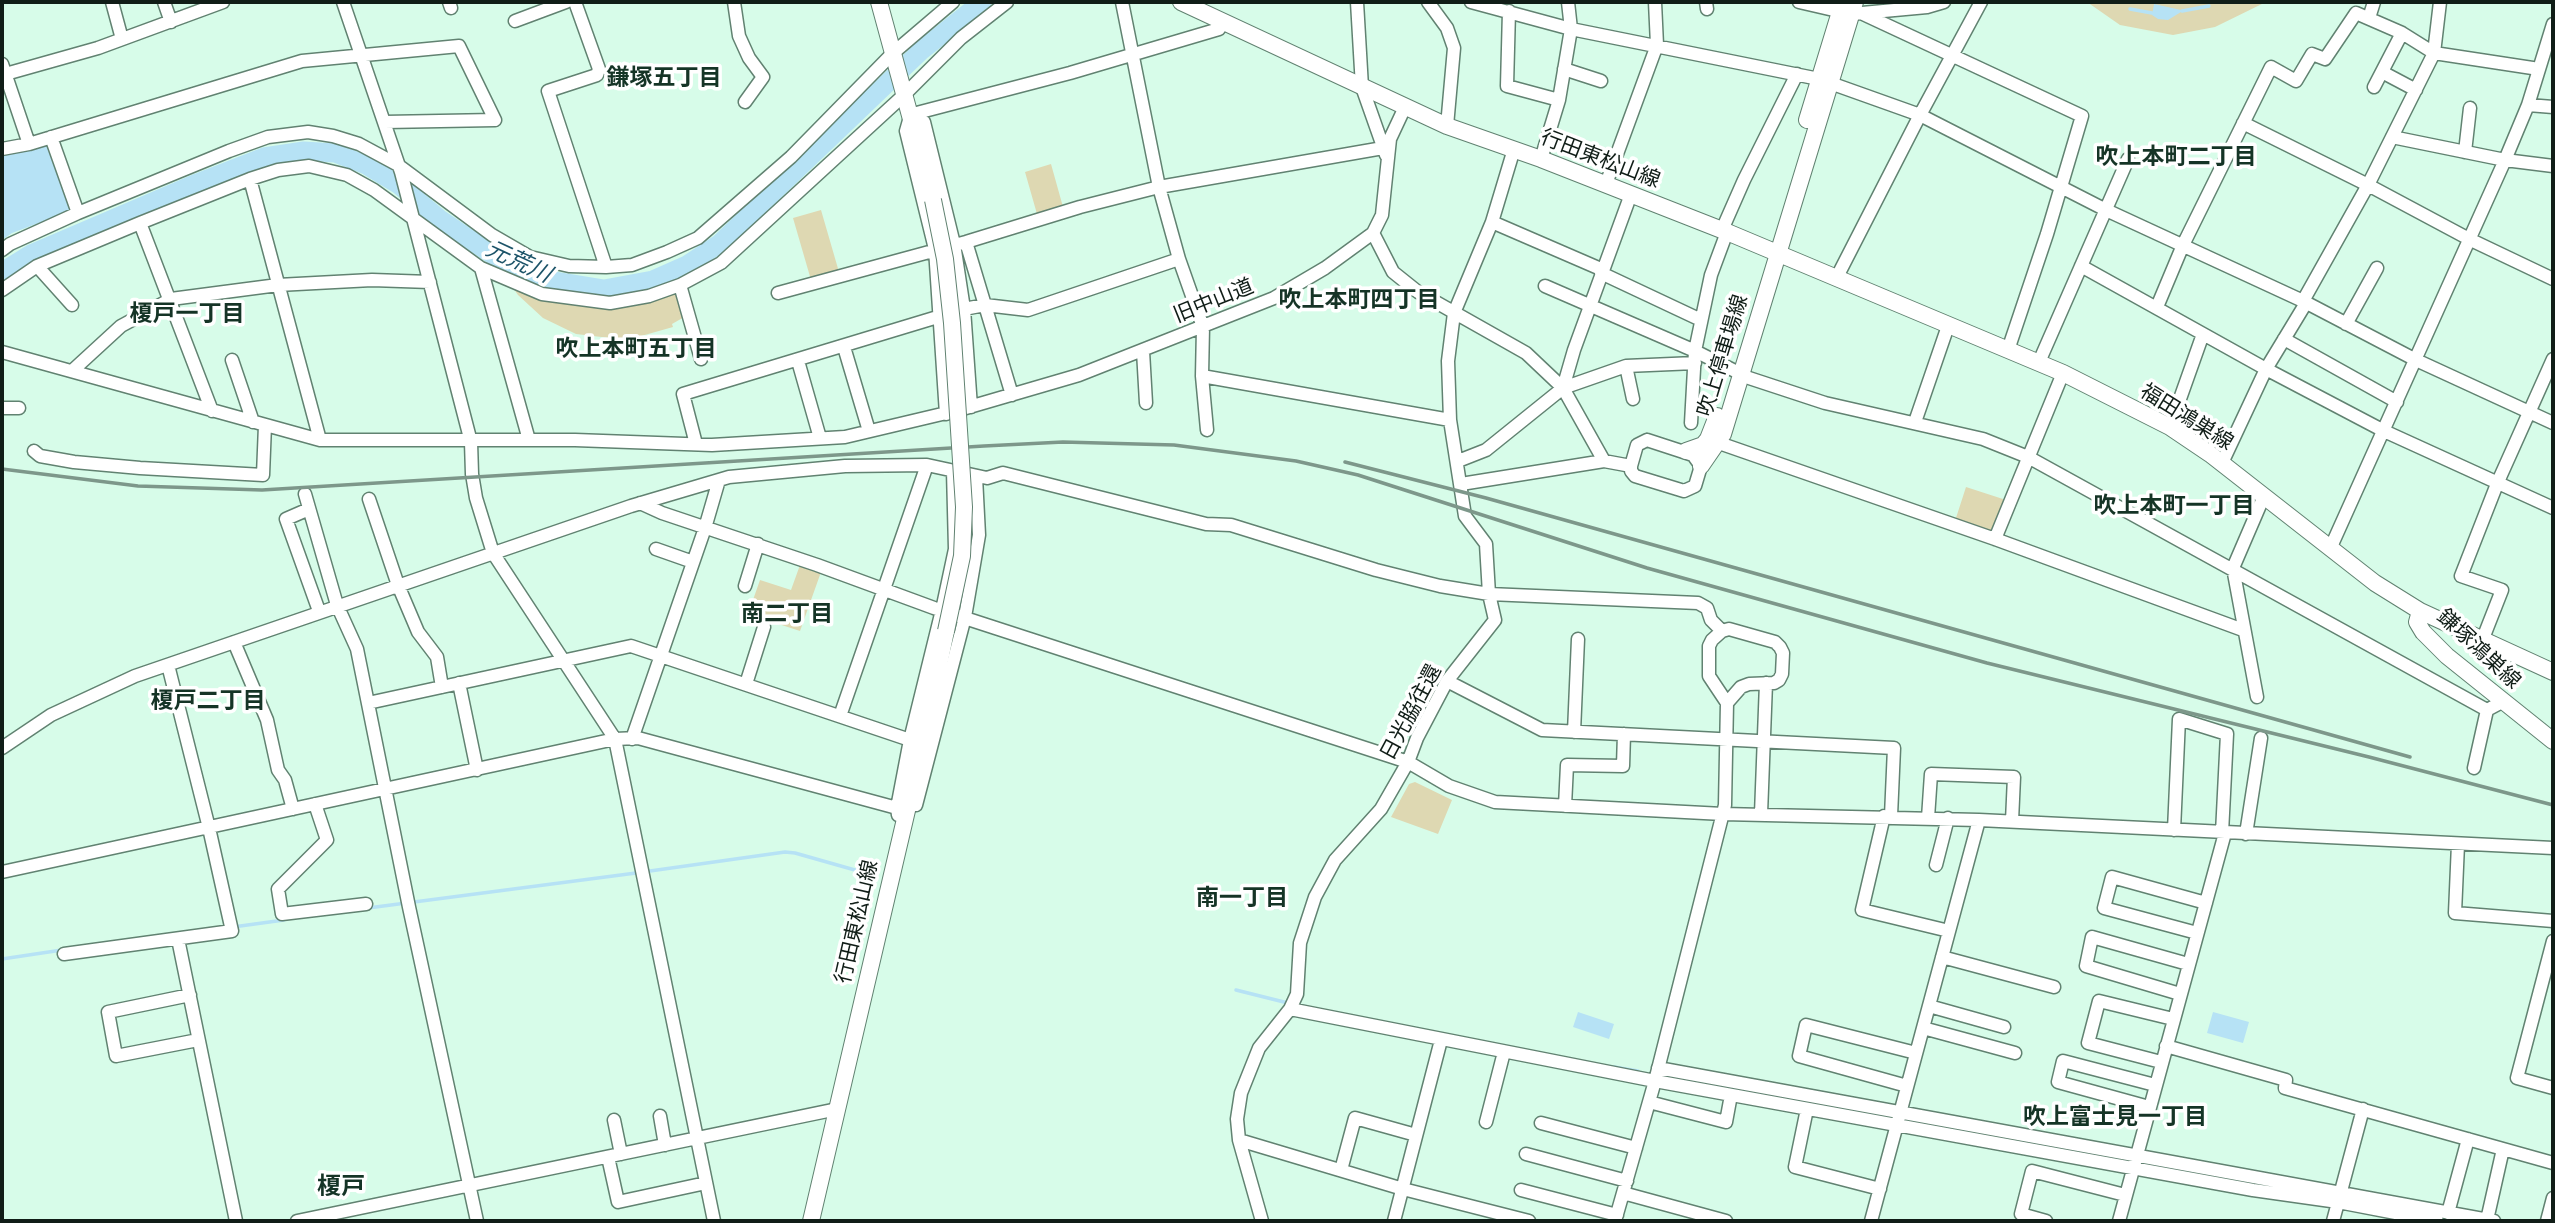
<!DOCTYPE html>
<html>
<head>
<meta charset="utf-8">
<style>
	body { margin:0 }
	#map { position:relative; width:2555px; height:1223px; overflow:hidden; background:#d7fce9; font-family:"Sofia Sans Condensed",sans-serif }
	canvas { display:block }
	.frame { position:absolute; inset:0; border:4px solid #101d17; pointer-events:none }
</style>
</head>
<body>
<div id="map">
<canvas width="2555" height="1223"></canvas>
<div class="frame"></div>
</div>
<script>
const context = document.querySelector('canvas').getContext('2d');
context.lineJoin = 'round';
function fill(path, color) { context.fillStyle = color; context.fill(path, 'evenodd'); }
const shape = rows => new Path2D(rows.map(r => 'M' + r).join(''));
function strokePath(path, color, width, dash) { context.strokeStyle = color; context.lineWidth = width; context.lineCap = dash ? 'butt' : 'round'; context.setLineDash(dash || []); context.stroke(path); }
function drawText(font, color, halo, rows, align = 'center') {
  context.font = font + ' "Sofia Sans Condensed","Noto Sans JP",sans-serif'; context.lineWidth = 7; context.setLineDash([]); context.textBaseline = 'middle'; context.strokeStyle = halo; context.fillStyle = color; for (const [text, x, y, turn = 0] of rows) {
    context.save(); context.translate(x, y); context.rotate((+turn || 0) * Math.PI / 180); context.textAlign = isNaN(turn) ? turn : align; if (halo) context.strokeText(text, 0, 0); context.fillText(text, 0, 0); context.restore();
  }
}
const green = shape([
	[2087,2,2266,2,2215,27,2173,35,2120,25],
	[1051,164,1063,207,1037,214,1025,172],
	[821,210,839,272,811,280,793,218],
	[511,285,568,303,675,290,686,316,672,324,673,327,627,340,576,334,543,318,518,295],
	[1966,487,2006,500,1993,533,1955,521],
	[800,565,821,572,800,631,748,614,760,580,791,590],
	[1415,782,1452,800,1438,834,1391,817,1409,784]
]);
const water = shape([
	[2154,4,2181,10,2181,12,2168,20,2158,19,2152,15],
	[47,144,51,146,70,207,68,212,12,233,2,240,2,154,35,149],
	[1578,1012,1614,1024,1609,1039,1573,1027],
	[2213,1012,2249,1022,2243,1043,2207,1033]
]);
const stream = shape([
	[2130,9,2152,13],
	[2182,11,2209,6],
	[543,279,546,266],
	[650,871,785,852,795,853,876,876],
	[368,908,636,873],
	[233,927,284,920],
	[2,959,62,950],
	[1236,990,1288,1003],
	[1614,1067,1638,1071],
	[1670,1077,1892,1118],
	[1905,1120,2129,1161]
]);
const river = shape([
	[2,272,31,254,197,183,264,157,304,151,335,153,366,165,399,185,441,220,496,257,543,279,604,289,653,280,687,265,719,244,922,50,982,2]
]);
const minor = shape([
	[112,2,122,39],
	[164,2,171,22],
	[343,2,401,172,471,442,472,474,476,498,493,553,615,739,714,1221],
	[449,2,451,8],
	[575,2,599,69,597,75,548,91,606,267],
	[734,2,739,36,749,58,763,77,745,102],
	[1122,2,1159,187,1179,259,1203,327,1202,376,1207,430],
	[1357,2,1362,87,1386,155],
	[1428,2,1447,28,1454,48,1447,126],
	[1471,2,1571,29,1819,79,1920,115,2106,210,2303,301,2416,360,2553,423],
	[1706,2,1707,9],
	[1799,2,1851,14,1927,7,1944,2],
	[1509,11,1507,86,1559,100],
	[1861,13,2082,116,2047,234,2008,350],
	[2369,18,2374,2],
	[515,21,566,2],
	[2,64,29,144],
	[1564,69,1601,81],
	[2382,72,2416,90],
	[2,75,98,48,223,2],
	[2374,87,2402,33],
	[2528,105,2553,107],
	[909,115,1070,73,1219,29,1223,22],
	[2243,123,2368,185,2471,240,2553,279],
	[51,137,78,213],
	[2392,137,2505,160,2553,166],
	[2,149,29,144,302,61,459,46,495,120,385,122],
	[2465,152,2470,108],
	[1541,159,1559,100,1571,29,1568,2],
	[250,179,320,440],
	[1606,184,1657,45,1655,2],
	[1492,222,1603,270],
	[140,223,212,411],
	[1722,230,1744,180,1797,74],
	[1373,233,1393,272,1418,292,1526,353,1563,388,1604,461],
	[966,242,1012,395],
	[2,250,10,244,78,213,229,151,268,137,308,132,333,136,359,144,398,165,492,235,530,257,569,266,606,267,632,265,667,252,698,238,791,157,892,54,953,2],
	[37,266,72,305],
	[2081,266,2266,369,2384,431,2553,508],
	[481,268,529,440],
	[1601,273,1701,320],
	[1837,277,1920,115,1981,2],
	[680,285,701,359],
	[1545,286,1695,351,1749,378,1825,403,1983,439,2028,457,2487,710,2502,702],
	[2,290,37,266,140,223,250,179,278,170,309,166,347,175,374,190,481,268,542,294,610,303,649,296,680,285,721,263,904,95,961,38,1007,2],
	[778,293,966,242,1080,207,1159,187,1383,148],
	[2303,301,2368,185,2434,53,2440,2],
	[2157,307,2183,245,2271,67,2296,81,2312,54,2325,59,2356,13,2402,33,2434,53,2539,69],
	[2346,324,2377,268],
	[2284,339,2397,402],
	[844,347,869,431],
	[1143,351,1146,403],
	[2,352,320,440,575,440,712,445,845,437,959,410,1079,375,1274,298,1325,268,1373,233,1382,215,1390,139,1405,107],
	[232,360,253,422],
	[798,361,820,438],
	[2039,362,2128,159],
	[1626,366,1633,399],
	[72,371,121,326,171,299,278,285,372,280,430,282],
	[1202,376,1450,420],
	[1563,388,1574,350,1631,194],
	[2,408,19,408],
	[946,414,935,249,906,131,910,117,924,122,954,244,964,309,971,407],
	[1915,422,1948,326],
	[1691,423,1695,351,1711,275,1727,232],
	[2170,427,2203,334],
	[1647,440,1693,455,1701,466,1695,486,1684,491,1635,476,1631,471,1631,466,1637,445,1647,440],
	[1719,443,1995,539,2243,630],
	[696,444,683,394,964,309,985,305,1028,310,1179,259],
	[34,451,40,456,74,462,140,468,263,475,265,425],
	[1458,461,1486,450,1563,388,1626,366,1695,363],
	[2222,463,2266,369,2306,303],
	[1461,484,1604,461,1631,466],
	[305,494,337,605,357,649,409,907,477,1221],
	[369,499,398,585,418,632,437,657,442,687],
	[640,503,662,513,817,565,934,608,1408,762,1449,786,1495,802,1723,814,1979,820,2553,848],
	[309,509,286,519,319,611],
	[1995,539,2063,373],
	[656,549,693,562],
	[2330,549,2505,160,2528,105,2553,24],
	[745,586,758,544],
	[2482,641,2502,590,2461,576,2497,484,2553,359],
	[234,642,267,720,278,770,285,780,293,809],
	[1447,681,1542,730,1894,748,1891,816],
	[459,683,477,770],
	[746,684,764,627],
	[2257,697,2233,568,2264,496],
	[368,703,631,646,910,740],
	[840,716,927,465],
	[1574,732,1578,639],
	[632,739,705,528,719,480],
	[2,748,51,715,135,676,631,506,729,477,845,466,927,465,987,478,1003,473,1206,524,1231,525,1376,570,1440,586,1489,594,1698,603,1707,608,1711,620,1722,631],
	[2474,768,2487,710],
	[315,804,327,840,278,889,282,914,366,904],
	[916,805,965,617,979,535,976,477],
	[1565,806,1567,765,1623,766,1624,734],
	[1761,814,1766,683],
	[898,815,897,808,910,740,942,610,955,549,953,471],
	[1884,816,1862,910,1949,931],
	[1928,818,1931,774,2014,777,2012,821],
	[2174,830,2179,719,2227,734,2222,833],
	[2246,834,2261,738],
	[2458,844,2455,913,2553,921],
	[1936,865,1948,818],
	[2,872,615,739,638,738,897,808],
	[2197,933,2104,908,2112,877,2206,903],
	[178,939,236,1221],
	[2553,941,2517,1078,2553,1088],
	[64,954,232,931,209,828,168,665],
	[1942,957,2054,987],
	[2180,994,2086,966,2092,937,2188,964],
	[190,995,108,1012,116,1056,198,1040],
	[1929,1006,2004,1027],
	[1290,1009,1655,1081,2253,1190,2338,1202,2437,1221],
	[1923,1028,2015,1053],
	[2166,1046,2286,1080,2285,1088,2553,1163],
	[2161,1062,2088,1043,2099,1001,2173,1019],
	[1658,1068,2494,1221],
	[1907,1086,1799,1056,1806,1025,1916,1053],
	[1649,1102,1726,1122,1731,1095],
	[2149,1107,2058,1082,2063,1061,2155,1085],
	[1807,1109,1795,1167,1880,1189],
	[660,1116,665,1145],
	[614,1120,621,1154],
	[1486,1122,1504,1052],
	[1541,1123,1636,1148],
	[1239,1140,1403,1189,1529,1221],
	[1526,1154,1627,1181],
	[608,1157,618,1202,706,1183],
	[1341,1170,1355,1118,1416,1135],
	[1521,1190,1617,1215],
	[1623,1193,1726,1221],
	[2448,1213,2468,1139],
	[2487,1220,2503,1149],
	[297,1221,837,1109],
	[1262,1221,1239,1140,1237,1119,1241,1093,1259,1048,1290,1009,1297,994,1300,943,1315,897,1335,860,1381,809,1408,762,1417,738,1447,681,1495,620,1489,594,1486,544,1465,516,1450,420,1448,361,1454,313,1492,222,1514,149],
	[1394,1221,1441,1040],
	[1615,1221,1655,1081,1725,805,1727,703,1709,676,1709,646,1712,640,1722,631,1729,629,1775,642,1780,647,1783,653,1782,674,1779,680,1774,683,1749,684,1741,687,1727,703],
	[1871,1221,1979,820],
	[2046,1221,2021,1214,2032,1171,2125,1195],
	[2119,1221,2225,833],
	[2333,1221,2363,1109],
	[2547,1221,2553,1198]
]);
const major = shape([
	[879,2,933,200],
	[1181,2,1447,126,1541,159,1727,232,2063,373,2170,427,2210,454,2375,583,2420,611,2553,672],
	[1807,120,1843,2],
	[1686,451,1703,445,1708,439,1717,416],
	[1701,466,1723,434,1855,2],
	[2420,611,2417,622,2423,632,2447,656,2553,741],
	[811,1221,923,742,946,631]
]);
const rail = shape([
	[1345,462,1486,498,2410,757],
	[2,469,138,486,262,490,984,446,1063,442,1174,445,1296,461,1358,475,1647,568,1987,663,2369,757,2553,805]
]);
const majorBridge = shape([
	[933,200,945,259,952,323,964,507,962,556,946,631]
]);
const streetNames = [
	["行田東松山線",1600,160,21],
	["旧中山道",1214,302,-22],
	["吹上停車場線",1724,356,-73],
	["福田鴻巣線",2186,418,32],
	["鎌塚鴻巣線",2478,650,43],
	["日光脇往還",1412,713,-62],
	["行田東松山線",858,922,-77]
];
const neighbourhoodNames = [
	["鎌塚五丁目",664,79],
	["吹上本町二丁目",2176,158],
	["吹上本町四丁目",1359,301],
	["榎戸一丁目",187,315],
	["吹上本町五丁目",636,350],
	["吹上本町一丁目",2174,507],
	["南二丁目",787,615],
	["榎戸二丁目",208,702],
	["南一丁目",1242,899],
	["吹上富士見一丁目",2115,1118]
];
const waterNames = [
	["元荒川",518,263,25]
];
const quarterNames = [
	["榎戸",341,1188]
];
fill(green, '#ded8b2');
fill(water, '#b6e2f5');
strokePath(stream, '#b6e2f5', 3.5);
strokePath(river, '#b6e2f5', 19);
strokePath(minor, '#618271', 15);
strokePath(major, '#618271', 18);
strokePath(minor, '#fff', 12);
strokePath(major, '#fff', 16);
strokePath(rail, '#7d978a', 3.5);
strokePath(majorBridge, '#618271', 18, []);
strokePath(majorBridge, '#fff', 16);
drawText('21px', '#101d17', '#fff', streetNames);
drawText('bold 23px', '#153426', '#fff', neighbourhoodNames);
drawText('italic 23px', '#1d5469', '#fff', waterNames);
drawText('bold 24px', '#153426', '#fff', quarterNames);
</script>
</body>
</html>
